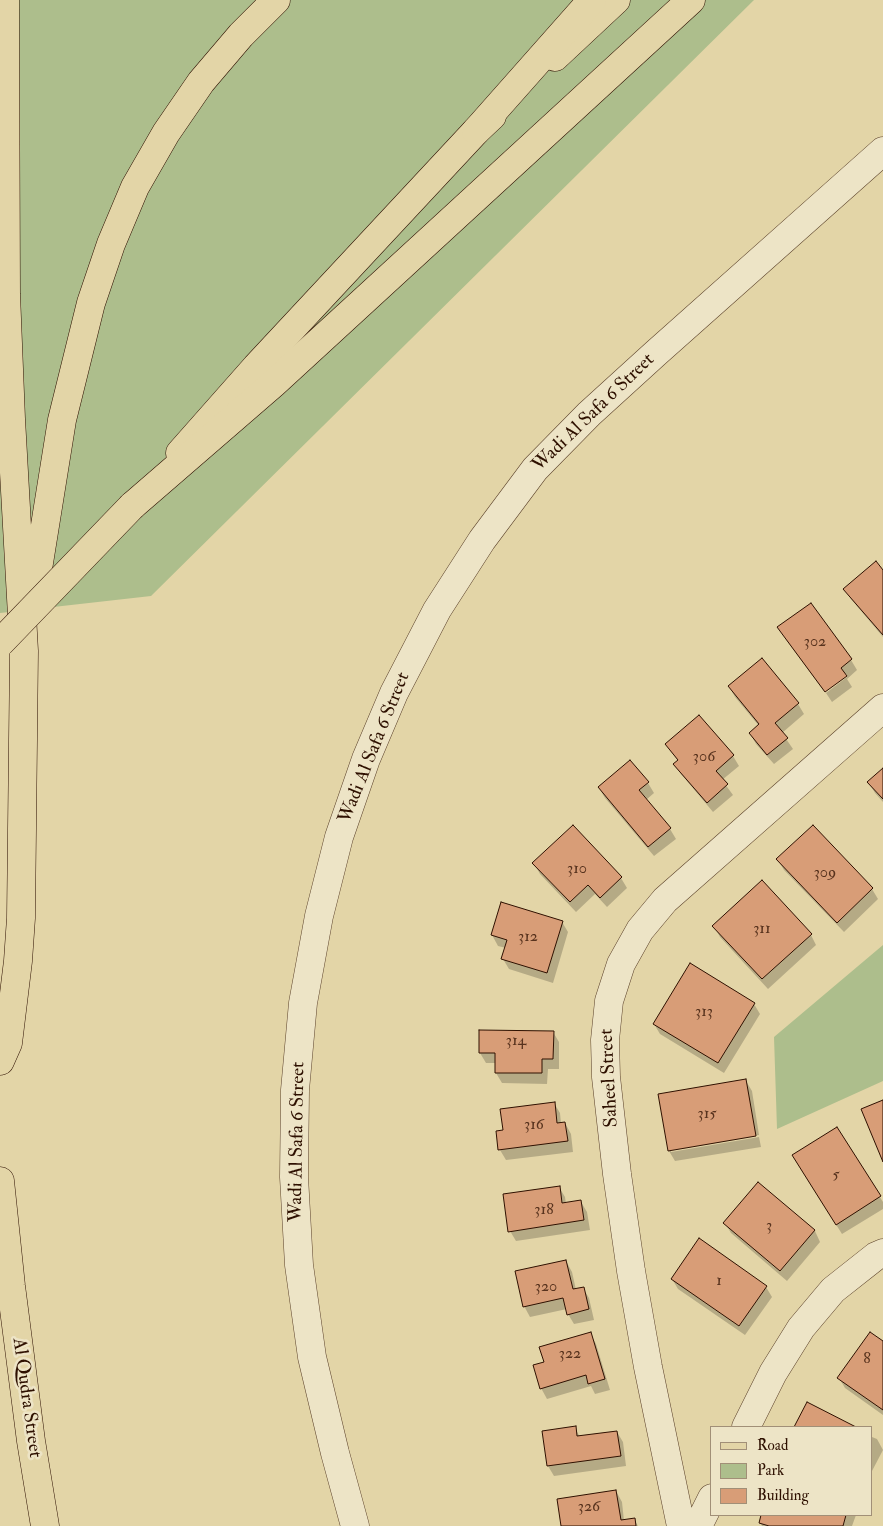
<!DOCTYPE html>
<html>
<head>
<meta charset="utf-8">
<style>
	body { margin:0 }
	#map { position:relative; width:883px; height:1526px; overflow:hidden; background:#e3d5a7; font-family:"IM FELL Double Pica",serif }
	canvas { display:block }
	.legend { position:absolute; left:710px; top:1426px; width:162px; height:90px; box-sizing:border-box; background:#ede4c6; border:1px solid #a18f77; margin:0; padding:6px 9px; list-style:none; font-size:15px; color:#2e1000 }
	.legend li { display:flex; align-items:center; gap:10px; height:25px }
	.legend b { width:25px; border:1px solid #a18f77 }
</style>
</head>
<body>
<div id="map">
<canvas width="883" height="1526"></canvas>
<ul class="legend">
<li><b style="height:6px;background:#e3d5a7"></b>Road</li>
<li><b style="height:14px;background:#adbe8c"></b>Park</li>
<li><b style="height:14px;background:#d89d77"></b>Building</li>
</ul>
</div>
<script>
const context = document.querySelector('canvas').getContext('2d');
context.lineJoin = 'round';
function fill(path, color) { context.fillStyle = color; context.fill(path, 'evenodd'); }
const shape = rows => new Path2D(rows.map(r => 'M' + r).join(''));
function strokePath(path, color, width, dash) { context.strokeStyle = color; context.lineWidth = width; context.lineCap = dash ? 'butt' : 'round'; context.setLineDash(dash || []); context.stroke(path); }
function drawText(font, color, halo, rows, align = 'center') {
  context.font = font + ' "IM FELL Double Pica",serif'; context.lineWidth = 5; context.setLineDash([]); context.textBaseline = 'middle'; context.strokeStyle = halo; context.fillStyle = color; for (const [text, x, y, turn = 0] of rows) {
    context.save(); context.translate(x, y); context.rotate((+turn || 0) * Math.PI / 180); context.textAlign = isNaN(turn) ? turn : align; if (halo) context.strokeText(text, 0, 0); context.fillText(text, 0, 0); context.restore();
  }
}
const green = shape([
	[0,0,754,0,151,596,0,613],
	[883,945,883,1081,777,1129,774,1037]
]);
const shadow = shape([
	[883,571,883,637,851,599,845,589],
	[810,605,851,660,857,670,847,679,852,687,832,702,826,693,847,677,847,674,824,691,785,638],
	[761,660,798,704,804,714,782,733,793,749,774,764,756,744,750,733,759,726,735,697,729,686],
	[699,717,733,756,739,766,722,780,733,795,713,812,681,774,675,764,678,761,666,744],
	[883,770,883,802,875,793,869,783],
	[648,783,654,793,646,800,670,829,676,839,654,856,605,798,599,788],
	[573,827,621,878,627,888,607,907,595,894,576,912,540,874,534,863],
	[813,827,872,889,878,899,844,932,784,870,778,860],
	[502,904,562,922,568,932,553,983,509,969,503,959,506,948,498,946,492,935],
	[714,926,811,935,816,945,768,989,720,937],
	[754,1004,760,1014,724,1073,660,1034,654,1024],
	[553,1032,559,1042,559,1069,548,1069,547,1084,502,1083,496,1073,496,1063,486,1063,480,1053],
	[746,1081,752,1091,759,1135,671,1149,671,1152,759,1137,761,1147,675,1161,669,1151],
	[554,1103,560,1113,561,1124,565,1123,571,1134,573,1152,506,1160,500,1150,504,1131],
	[837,1129,883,1202,883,1209,842,1234,799,1166],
	[758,1184,815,1231,820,1242,787,1281,731,1233,725,1223],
	[559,1187,565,1197,566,1204,581,1202,587,1212,590,1230,516,1241,510,1231],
	[566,1261,572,1272,576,1290,583,1288,589,1298,594,1320,574,1324,568,1314,567,1309,530,1317,524,1306],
	[672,1279,766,1287,772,1297,745,1335,678,1289],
	[590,1333,596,1344,610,1390,595,1394,591,1386,547,1399,541,1388,545,1363],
	[883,1343,883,1415,845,1388,839,1378],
	[807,1404,853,1427,795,1427],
	[575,1428,580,1437,617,1432,623,1442,626,1466,554,1476,548,1466,543,1432],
	[872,1437,877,1439,883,1450,872,1471],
	[616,1491,622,1502,624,1521,634,1519,638,1526,562,1526],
	[763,1515,856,1515,852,1526,762,1526,760,1522]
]);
const building = shape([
	[876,561,883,570,883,635,843,589,876,561],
	[811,603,852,659,841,668,847,676,825,692,777,627,811,603],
	[762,658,799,703,775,723,788,738,767,755,749,733,759,724,728,686,762,658],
	[699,715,734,755,716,771,728,784,707,803,673,764,678,760,665,744,699,715],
	[630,760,649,782,639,790,671,828,648,847,598,787,630,760],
	[883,768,883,799,867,782,883,768],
	[573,825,622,877,600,898,588,885,570,902,532,863,573,825],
	[813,825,873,888,837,923,776,859,813,825],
	[762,880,812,934,762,979,712,926,762,880],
	[501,902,563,921,547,973,501,959,507,940,491,935,501,902],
	[690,963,755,1003,718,1063,653,1024,690,963],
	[479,1030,554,1031,553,1059,542,1059,542,1073,495,1073,495,1053,479,1053,479,1030],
	[746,1079,756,1136,668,1151,658,1094,746,1079],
	[883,1100,883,1162,861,1109,883,1100],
	[555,1102,557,1123,565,1122,568,1141,498,1150,496,1131,503,1130,500,1109,555,1102],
	[837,1127,881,1196,836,1225,792,1155,837,1127],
	[758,1182,815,1230,780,1271,723,1223,758,1182],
	[560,1186,562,1203,581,1200,584,1220,508,1232,503,1194,560,1186],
	[699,1238,767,1286,739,1326,671,1279,699,1238],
	[566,1260,573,1289,584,1287,589,1309,567,1315,563,1298,523,1307,515,1271,566,1260],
	[591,1332,605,1379,588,1384,586,1375,540,1389,533,1365,544,1362,539,1347,591,1332],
	[870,1332,883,1341,883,1410,837,1378,870,1332],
	[807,1402,856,1427,794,1427,807,1402],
	[576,1426,577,1436,617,1431,621,1456,547,1466,542,1431,576,1426],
	[616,1490,621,1520,635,1518,636,1526,561,1526,557,1499,616,1490],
	[761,1515,846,1515,843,1526,769,1526,759,1523,761,1515]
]);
const minor = shape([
	[746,1427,773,1373,801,1328,833,1290,876,1256,883,1253],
	[355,1526,335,1453,312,1357,299,1265,294,1177,295,1090,303,1003,319,916,339,837,366,759,394,693,437,610,482,540,535,469,589,414,656,353,883,151],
	[681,1526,648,1367,631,1271,617,1174,606,1077,605,1040,609,1001,621,964,640,930,665,900,883,708],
	[698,1526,712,1498]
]);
const major = shape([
	[555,57,616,0],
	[180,453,256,367,476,131,492,116],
	[0,1181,11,1286,31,1441,45,1526]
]);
const highway = shape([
	[476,131,592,0],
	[132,506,273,384,691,0],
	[33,600,62,420,91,303,111,244,135,187,166,133,201,82,241,35,276,0],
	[0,1061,8,1043,18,961,21,918,24,651,11,419,6,294,5,0]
]);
const majorBridge = shape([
	[0,643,132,506]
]);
const numberNames = [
	["302",815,643],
	["306",704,758],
	["310",577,870],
	["309",825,874],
	["311",762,930],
	["312",528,938],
	["313",704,1013],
	["314",516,1042],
	["315",707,1115],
	["316",534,1126],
	["5",836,1176],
	["318",544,1211],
	["3",769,1227],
	["1",719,1282],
	["320",546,1288],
	["322",570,1355],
	["8",867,1360],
	["326",589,1508]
];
const streetNames = [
	["Wadi Al Safa 6 Street",594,413,-44],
	["Wadi Al Safa 6 Street",375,748,-68],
	["Saheel Street",610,1078,-93],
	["Wadi Al Safa 6 Street",298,1142,-89],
	["Al Qudra Street",26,1398,82]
];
fill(green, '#adbe8c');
fill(shadow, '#0003');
fill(building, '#d89d77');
strokePath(building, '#2e1000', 1);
strokePath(minor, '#5b412a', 29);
strokePath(major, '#2e1000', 29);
strokePath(highway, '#2e1000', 29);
strokePath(minor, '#ede4c6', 28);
strokePath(major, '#e3d5a7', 28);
strokePath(highway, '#e3d5a7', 28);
strokePath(majorBridge, '#2e1000', 29, []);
strokePath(majorBridge, '#e3d5a7', 28);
drawText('16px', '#58331e', null, numberNames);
drawText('19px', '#2e1000', '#ede4c6', streetNames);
</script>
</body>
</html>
